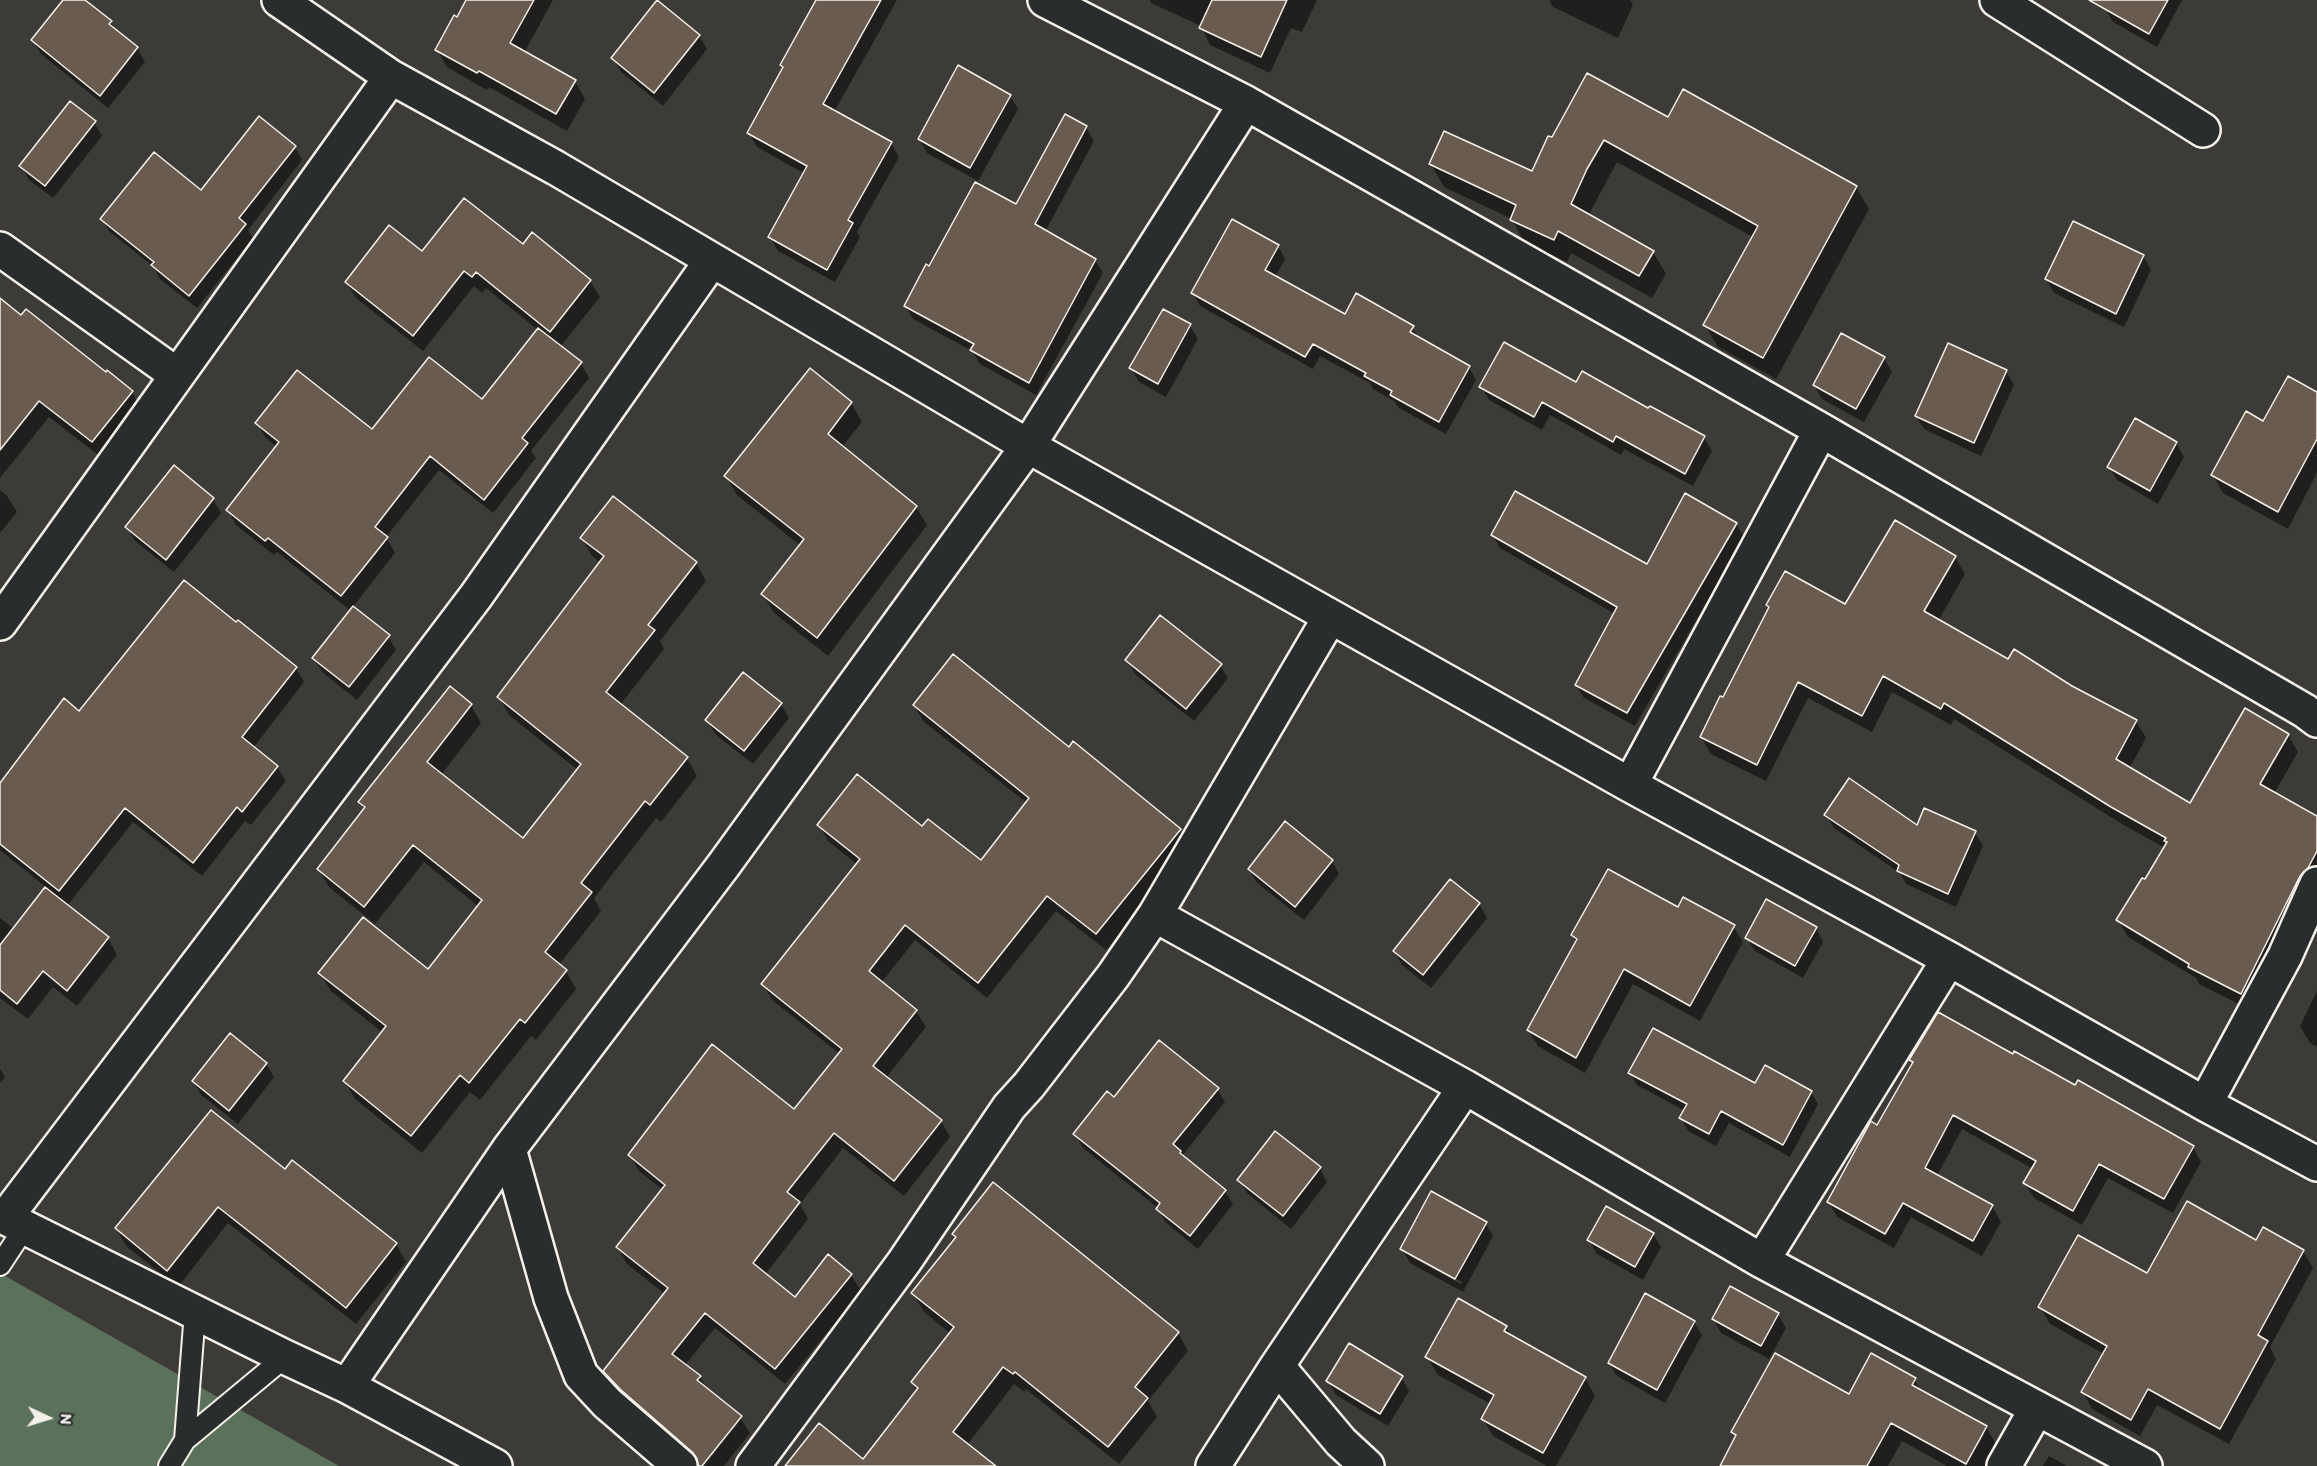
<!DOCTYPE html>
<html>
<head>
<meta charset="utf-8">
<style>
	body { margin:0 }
	#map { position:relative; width:2317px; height:1466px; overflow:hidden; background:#3d3b38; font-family:Itim,sans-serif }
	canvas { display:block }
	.north { position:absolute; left:18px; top:1388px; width:60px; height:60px; -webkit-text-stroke:4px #2a2d2e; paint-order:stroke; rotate:94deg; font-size:16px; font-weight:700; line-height:24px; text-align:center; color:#f4f1e8 }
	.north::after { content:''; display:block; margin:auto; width:21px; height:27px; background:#f4f1e8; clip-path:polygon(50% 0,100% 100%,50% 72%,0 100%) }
</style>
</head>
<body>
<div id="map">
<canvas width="2317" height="1466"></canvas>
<div class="north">N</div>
</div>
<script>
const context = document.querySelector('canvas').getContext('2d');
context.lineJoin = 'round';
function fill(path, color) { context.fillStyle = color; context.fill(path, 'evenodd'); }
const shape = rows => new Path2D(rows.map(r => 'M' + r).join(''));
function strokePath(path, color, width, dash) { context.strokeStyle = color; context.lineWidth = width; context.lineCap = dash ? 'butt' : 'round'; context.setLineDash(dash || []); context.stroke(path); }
const green = shape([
	[0,1273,339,1466,0,1466]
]);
const shadow = shape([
	[65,0,83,0,111,22,116,31,137,48,145,62,108,108,41,54,33,40],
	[468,0,553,0,524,53,575,81,585,99,567,131,489,87,487,90,447,67,437,50],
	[819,0,897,0,834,112,891,143,899,157,857,232,860,237,835,282,778,251,770,237,805,174,757,147,749,133,784,69,782,65],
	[1150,0,1317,0,1302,32,1291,28,1270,73,1210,45,1201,26,1151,3],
	[1549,0,1630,0,1633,5,1618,38,1553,7],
	[2109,0,2182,0,2157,47,2113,22,2105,8],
	[699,36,707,49,663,106,621,72,613,58],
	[1010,96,1018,109,978,181,927,153,919,139],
	[1668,119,1856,187,1869,209,1776,379,1718,347,1705,325,1753,237,1617,162,1588,216,1653,252,1666,274,1652,298,1571,253,1567,262,1524,242,1512,219,1444,187,1431,164,1533,173,1549,138],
	[94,122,102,136,53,198,29,180,21,166],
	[1086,127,1094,141,1045,232,1095,260,1103,273,1036,395,980,364,972,351,913,319,905,306,930,268,1016,206],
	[295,147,302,160,248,230,253,238,197,308,160,279,154,267,110,232,102,219,201,192],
	[523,246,590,281,600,297,560,347,581,363,589,378,531,451,536,458,493,513,439,470,386,537,395,553,352,608,388,636,396,650,357,700,322,672,314,658,351,611,277,552,274,555,236,525,228,510,277,447,266,438,257,423,373,431,483,401,538,330,486,288,482,293,474,286,423,351,356,298,346,282,422,253],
	[1278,246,1285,259,1275,277,1345,316,1412,327,1420,339,1469,367,1476,380,1446,434,1399,408,1394,401,1373,389,1370,383,1320,356,1313,369,1200,306,1193,293],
	[2143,256,2151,270,2124,327,2054,293,2046,279],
	[0,300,21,317,132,392,141,408,102,458,49,417,0,478],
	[1190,326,1198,339,1166,397,1139,382,1131,368],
	[1884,358,1892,372,1864,422,1822,399,1814,385],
	[2006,371,2014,385,1981,456,1924,429,1916,416],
	[1577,384,1649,410,1704,438,1712,451,1693,486,1624,449,1621,455,1550,415,1542,430,1489,400,1481,387],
	[2317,394,2317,473,2288,529,2223,493,2213,475,2264,423],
	[851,403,862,422,842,447,916,507,927,525,828,656,774,613,763,594,801,546,737,495,726,476],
	[2176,443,2184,457,2158,504,2117,480,2109,467],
	[174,468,213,499,221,513,174,572,135,541,127,527],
	[0,490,7,496,17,512,0,533],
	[1736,524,1744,537,1635,726,1584,698,1576,685,1615,614,1500,548,1493,535,1647,566],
	[582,538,696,563,706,581,660,641,664,649,620,705,687,758,697,776,661,822,656,818,594,898,601,911,559,965,566,971,576,989,536,1040,531,1036,480,1100,470,1092,422,1153,355,1099,345,1081,383,1033,331,991,320,973,429,971,479,907,424,862,375,924,329,887,318,869,365,810,360,802,471,705,481,723,441,775,523,840,578,770,509,715,499,697,601,563,592,556],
	[1955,557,1965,574,1938,621,2009,661,2072,687,2136,721,2146,738,2129,769,2191,805,2246,710,2288,735,2298,752,2274,794,2317,817,2317,885,2251,1010,2199,984,2196,978,2128,937,2118,920,2165,848,2122,824,1954,719,1951,725,1892,692,1872,732,1808,698,1766,781,1711,754,1701,737,1724,699,1770,609,1768,605,1846,606],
	[1127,660,1220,665,1228,678,1194,721,1135,674],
	[296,668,304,682,253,748,277,767,286,781,251,825,245,821,202,876,133,822,67,906,108,938,117,955,77,1006,53,987,28,1019,0,998,0,918,14,929,47,888,0,850,0,785,80,713],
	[743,674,781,704,789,718,753,764,715,734,707,720],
	[914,706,1069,749,1179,830,1189,846,1106,950,1056,911,987,998,915,940,881,983,916,1011,926,1027,886,1078,941,1121,950,1137,904,1196,843,1148,800,1204,808,1219,765,1275,795,1299,828,1256,851,1275,861,1291,785,1384,715,1328,685,1365,700,1377,708,1391,740,1417,750,1433,724,1466,700,1466,631,1406,614,1387,604,1371,665,1294,627,1264,618,1248,663,1190,639,1171,630,1155,794,1112,840,1054,772,1000,763,984,858,865,828,841,819,825,923,828,981,863,1027,803,924,722],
	[1925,810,1975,833,1983,846,1956,907,1906,884,1900,873,1834,828,1826,815,1917,827],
	[1332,861,1339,874,1304,920,1257,883,1249,869],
	[1479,904,1487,918,1431,988,1402,965,1394,951],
	[1678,909,1733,926,1743,942,1700,1021,1633,984,1585,1073,1538,1046,1528,1030,1576,942,1572,935],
	[1816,928,1823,942,1803,978,1755,951,1747,938],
	[2317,991,2317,1047,2310,1043,2300,1026],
	[2014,1056,2193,1147,2201,1162,2173,1213,2108,1178,2082,1225,2034,1198,2025,1183,2033,1169,1962,1129,1937,1176,1992,1206,2001,1222,1982,1256,1911,1217,1894,1248,1837,1217,1829,1202,1878,1127,1913,1064,1911,1060],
	[266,1064,274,1077,238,1124,201,1095,194,1081],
	[0,1069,5,1077,0,1083],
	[1630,1073,1811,1092,1818,1104,1790,1157,1729,1123,1716,1146,1688,1131,1681,1118,1685,1111,1637,1085],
	[1217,1089,1225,1102,1182,1156,1225,1191,1233,1204,1198,1249,1165,1222,1158,1208,1083,1148,1075,1134,1114,1099],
	[1320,1168,1327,1182,1291,1229,1247,1193,1239,1180],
	[285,1171,396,1244,406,1262,356,1324,228,1223,178,1287,126,1246,116,1228],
	[1485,1223,1493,1236,1463,1292,1410,1263,1402,1249],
	[1411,1253,1462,1282,1461,1284,1411,1257],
	[954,1234,1178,1333,1188,1351,1148,1401,1157,1417,1119,1464,1026,1389,1024,1392,1014,1384,967,1445,994,1466,786,1466,864,1461,917,1391,912,1382,951,1334,924,1312,913,1293,957,1238],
	[1653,1234,1661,1247,1643,1280,1597,1254,1589,1240],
	[2303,1251,2313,1268,2270,1347,2276,1359,2229,1444,2157,1405,2140,1436,2092,1409,2083,1392,2104,1354,2050,1324,2040,1307,2148,1275],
	[1778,1314,1786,1328,1769,1359,1721,1333,1713,1319],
	[1694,1322,1702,1335,1665,1403,1617,1376,1609,1363],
	[1506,1327,1512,1337,1585,1378,1595,1396,1556,1466,1547,1466,1493,1436,1483,1419,1491,1404,1438,1375,1427,1357],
	[1401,1377,1409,1391,1388,1426,1336,1395,1328,1381],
	[1914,1379,1922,1392,1986,1427,1997,1446,1986,1466,1966,1466,1984,1435,1980,1435,1963,1466,1947,1466,1902,1441,1888,1466,1721,1466,1736,1438,1733,1432],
	[2049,1456,2067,1466,2043,1466]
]);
const building = shape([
	[63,0,85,0,112,21,109,24,138,47,100,96,31,40,63,0],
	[466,0,534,0,510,43,576,80,556,114,479,71,477,73,435,50,454,15,457,17,466,0],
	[657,0,700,35,654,93,611,58,657,0],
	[816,0,881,0,823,104,892,142,848,220,853,223,827,270,768,237,807,166,747,133,783,67,780,65,816,0],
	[1212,0,1287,0,1261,57,1199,28,1212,0],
	[2089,0,2168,0,2149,34,2089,0],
	[958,65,1011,95,970,168,918,139,958,65],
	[1587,73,1668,117,1683,89,1857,186,1763,358,1703,325,1758,226,1604,140,1587,169,1571,204,1654,251,1639,276,1558,231,1554,240,1510,220,1516,205,1429,164,1444,131,1532,171,1548,136,1552,137,1587,73],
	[70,101,96,121,45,186,19,166,70,101],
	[1065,114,1087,126,1035,224,1096,259,1029,383,970,350,974,344,904,306,926,264,929,266,975,182,1016,204,1065,114],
	[259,116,296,146,239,218,246,224,189,296,151,265,154,262,100,219,154,152,201,190,259,116],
	[464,198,523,244,532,232,591,280,550,332,476,272,472,277,464,271,413,336,345,282,389,225,422,251,464,198],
	[1232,219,1279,245,1265,270,1345,314,1356,293,1414,326,1410,332,1470,366,1439,422,1390,395,1392,391,1364,376,1366,373,1313,344,1305,357,1191,293,1232,219],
	[2073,221,2144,255,2116,314,2045,279,2073,221],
	[0,298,21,315,26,309,106,372,107,370,133,391,92,442,39,401,0,450,0,298],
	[1163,309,1191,324,1158,384,1129,368,1163,309],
	[538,328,582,362,522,438,528,443,484,500,430,456,375,527,388,537,341,596,268,538,265,541,226,510,279,442,255,423,297,370,372,429,429,357,482,399,538,328],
	[1841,333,1885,357,1856,409,1813,385,1841,333],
	[1504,342,1576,382,1582,371,1648,408,1650,406,1705,436,1685,474,1616,436,1613,442,1542,402,1534,417,1479,387,1504,342],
	[1948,343,2007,370,1974,443,1915,416,1948,343],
	[810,368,852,402,828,434,917,506,817,638,761,594,804,539,724,476,810,368],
	[2288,376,2317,392,2317,439,2278,512,2211,475,2246,411,2263,421,2288,376],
	[2135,418,2177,442,2150,491,2107,467,2135,418],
	[174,465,214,498,166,560,125,527,174,465],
	[1515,491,1647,564,1685,493,1737,523,1627,713,1575,685,1617,607,1491,535,1515,491],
	[613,496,697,562,648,625,655,630,606,692,688,757,650,805,645,801,581,883,592,892,545,952,567,970,525,1023,520,1019,469,1083,460,1075,411,1136,343,1081,386,1026,318,973,363,917,428,969,482,900,413,845,364,907,317,869,365,807,358,802,450,686,472,704,427,762,523,838,581,764,497,697,604,556,580,538,613,496],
	[1895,520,1956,556,1924,611,2008,659,2014,649,2072,686,2137,720,2116,759,2190,803,2245,708,2289,734,2260,784,2317,816,2317,851,2308,868,2300,876,2241,994,2188,967,2189,964,2116,920,2142,878,2145,879,2167,842,2164,841,2166,838,2111,807,1944,703,1941,709,1883,676,1862,716,1798,682,1757,765,1700,737,1720,696,1723,697,1769,607,1766,605,1785,571,1845,604,1895,520],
	[184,580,236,622,238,620,297,667,242,737,278,766,242,812,237,807,193,863,125,808,59,891,0,844,0,783,64,698,79,711,184,580],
	[353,606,390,635,349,687,312,658,353,606],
	[1160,615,1222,664,1186,709,1125,660,1160,615],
	[953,654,1069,747,1073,741,1181,829,1096,934,1047,896,978,983,905,925,869,971,917,1010,873,1066,942,1120,894,1181,834,1133,787,1192,800,1202,753,1263,795,1297,828,1254,852,1274,775,1369,705,1313,672,1354,701,1376,697,1380,742,1416,702,1466,698,1466,697,1459,692,1452,620,1389,603,1371,668,1288,616,1247,665,1185,628,1155,712,1044,794,1109,842,1049,761,984,860,859,817,825,857,774,922,826,928,819,981,860,1029,798,913,705,953,654],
	[743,672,782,703,744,751,705,720,743,672],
	[1849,778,1917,825,1924,808,1976,831,1948,894,1897,871,1899,865,1824,815,1849,778],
	[1285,821,1333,860,1295,907,1248,869,1285,821],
	[1608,869,1678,907,1683,897,1735,925,1690,1006,1624,969,1576,1058,1527,1030,1577,939,1571,935,1608,869],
	[1450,879,1480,903,1423,975,1393,951,1450,879],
	[45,887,109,937,67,991,43,971,17,1004,0,990,0,945,45,887],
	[1766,899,1817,927,1795,966,1745,938,1766,899],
	[1938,1012,2013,1054,2014,1051,2075,1085,2078,1080,2194,1146,2164,1199,2099,1164,2073,1211,2023,1183,2036,1161,1953,1115,1925,1168,1993,1205,1973,1241,1903,1203,1885,1234,1827,1202,1871,1121,1877,1125,1913,1062,1909,1060,1938,1012],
	[1653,1028,1755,1083,1765,1065,1812,1091,1783,1145,1721,1111,1709,1134,1679,1118,1687,1104,1628,1073,1653,1028],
	[230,1033,267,1063,229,1111,192,1081,230,1033],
	[1159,1040,1219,1088,1173,1144,1181,1151,1180,1153,1226,1190,1190,1236,1156,1209,1160,1203,1073,1134,1107,1091,1114,1097,1159,1040],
	[211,1110,285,1169,292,1160,397,1243,346,1308,218,1207,167,1271,115,1228,211,1110],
	[1275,1131,1321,1167,1283,1216,1237,1180,1275,1131],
	[993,1182,1179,1332,1135,1387,1148,1398,1108,1447,1015,1372,1013,1374,1003,1367,953,1432,996,1466,785,1466,819,1423,863,1459,918,1388,911,1382,954,1327,911,1293,956,1237,952,1234,993,1182],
	[1431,1191,1487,1222,1455,1279,1400,1249,1431,1191],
	[2187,1201,2256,1240,2263,1227,2304,1250,2258,1335,2268,1341,2220,1429,2148,1389,2131,1420,2081,1392,2107,1346,2038,1307,2078,1235,2147,1273,2187,1201],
	[1606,1206,1654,1233,1635,1267,1587,1240,1606,1206],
	[1730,1286,1779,1313,1761,1346,1712,1319,1730,1286],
	[1645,1293,1695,1321,1657,1390,1608,1363,1645,1293],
	[1458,1298,1507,1326,1504,1331,1586,1377,1543,1453,1481,1419,1494,1395,1425,1357,1458,1298],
	[1349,1343,1403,1376,1380,1414,1326,1381,1349,1343],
	[1775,1353,1849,1394,1871,1353,1916,1378,1912,1385,1987,1426,1966,1464,1891,1423,1867,1466,1720,1466,1736,1435,1731,1432,1775,1353]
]);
const service = shape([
	[0,1265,25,1227],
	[185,1440,195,1312],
	[169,1466,185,1440,285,1357]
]);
const minor = shape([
	[279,0,391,77,556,168,1028,446,1630,785,1949,959,2205,1104,2317,1164],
	[1045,0,1246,103,1821,430,2305,711,2317,720],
	[1997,0,2203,130],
	[0,249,177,375],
	[0,623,391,77],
	[1630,785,1821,430],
	[1155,915,1465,1087,1762,1261,2145,1466],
	[2205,1104,2285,956,2317,884],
	[509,1149,551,1298,581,1375,607,1403,680,1466],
	[0,1215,285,1357,347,1386,495,1466],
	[6,1217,476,596,712,260],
	[1762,1261,1949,959],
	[1277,1366,1341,1442,1367,1466],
	[347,1386,509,1149,723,866,1028,446,1246,103],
	[753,1466,904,1262,1009,1107,1029,1085,1113,976,1155,915,1330,617],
	[1213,1466,1277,1366,1465,1087],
	[2004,1466,2037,1408]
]);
fill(green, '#5b715c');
fill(shadow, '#0007');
fill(building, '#6a5b51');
strokePath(building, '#f4f1e8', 1.5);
strokePath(service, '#f4f1e8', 24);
strokePath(minor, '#f4f1e8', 38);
strokePath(service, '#2a2d2e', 20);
strokePath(minor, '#2a2d2e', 33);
</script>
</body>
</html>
